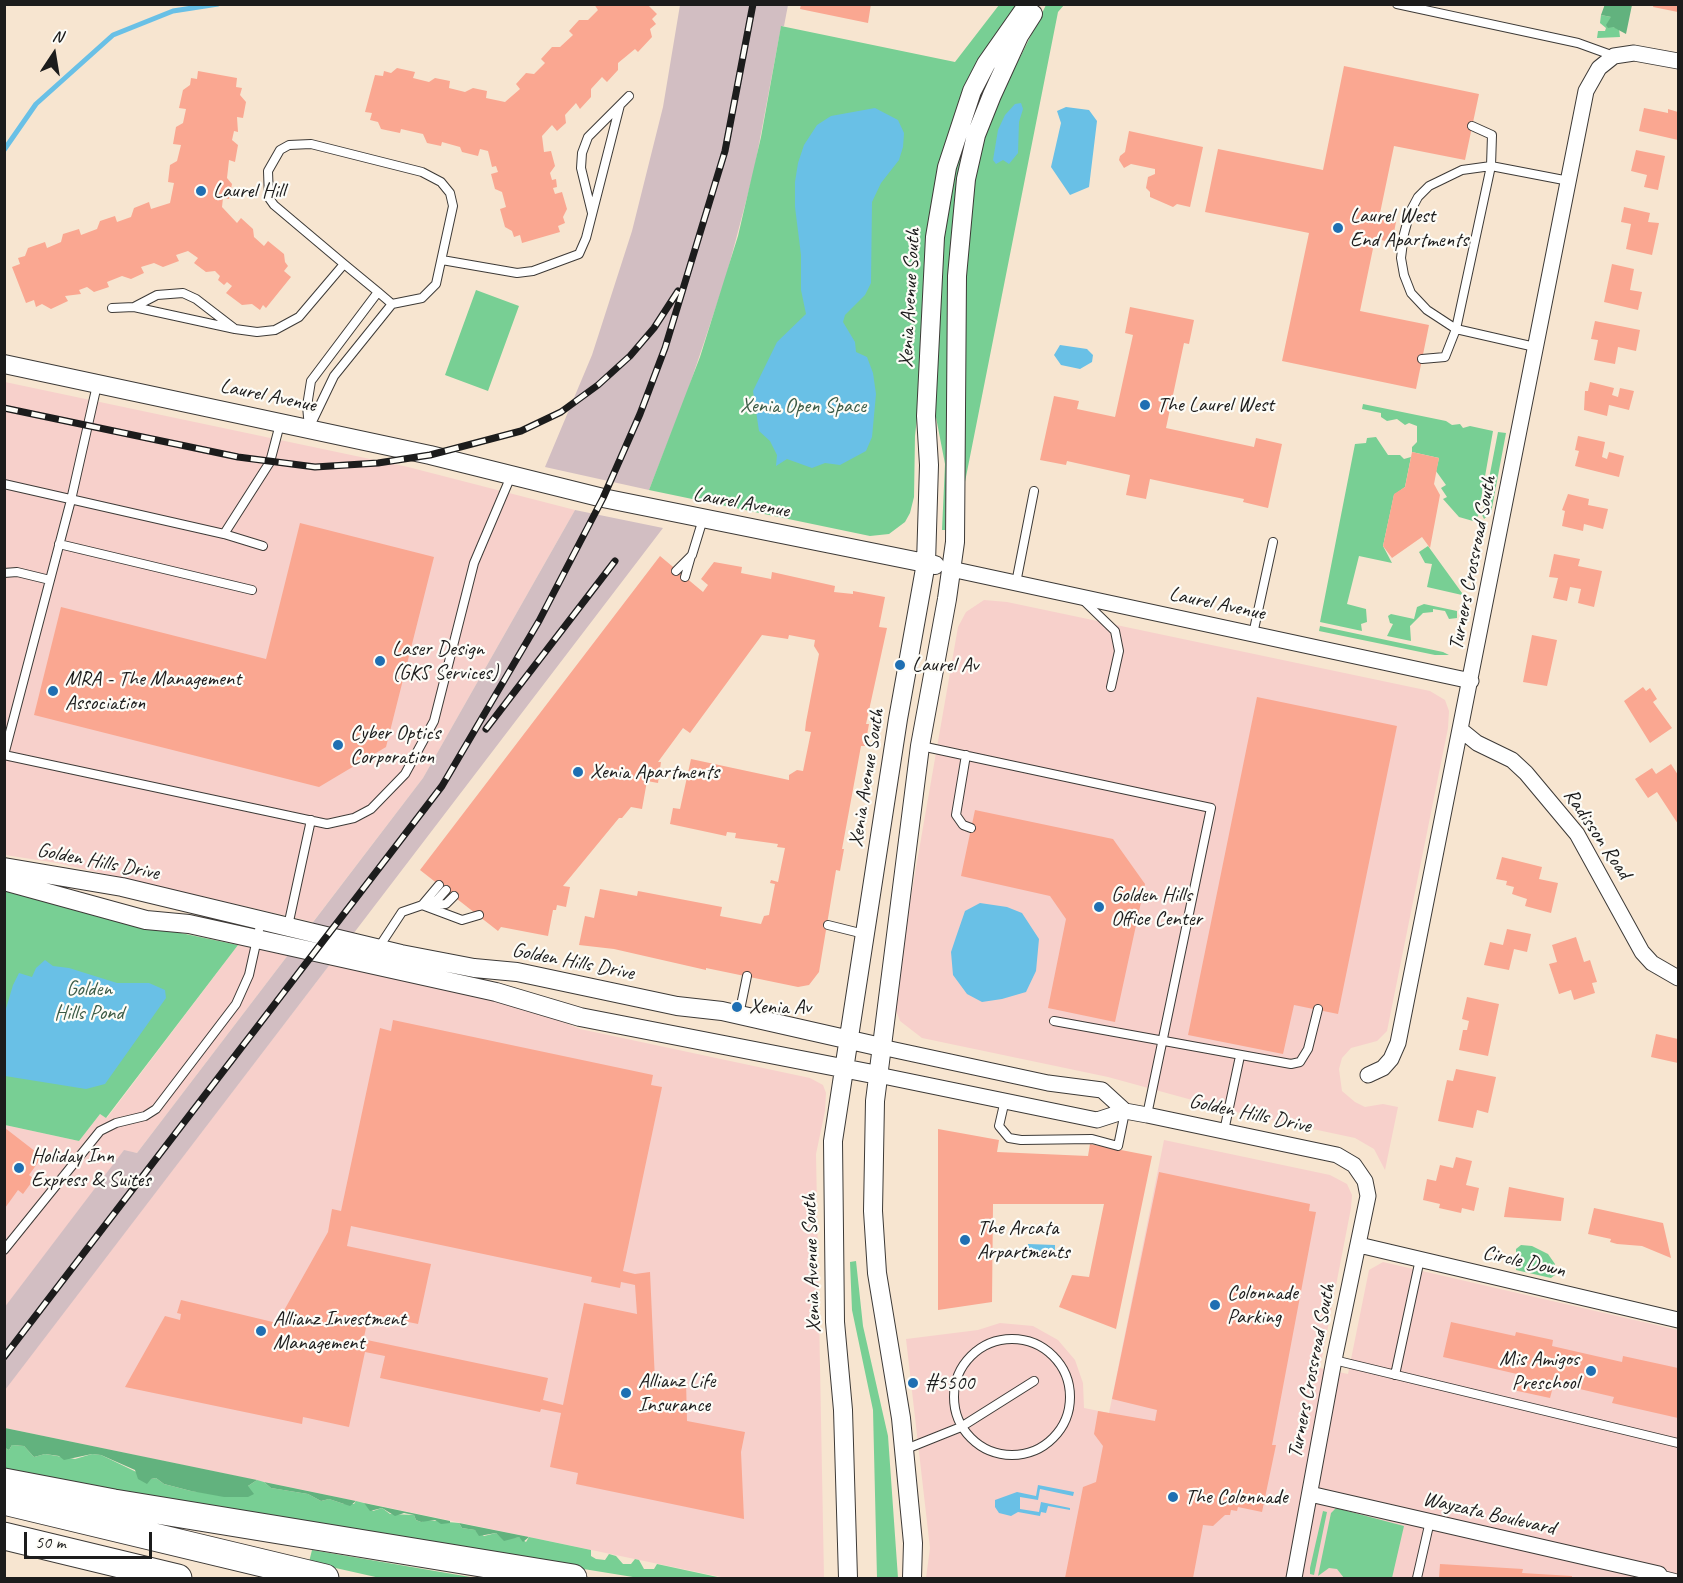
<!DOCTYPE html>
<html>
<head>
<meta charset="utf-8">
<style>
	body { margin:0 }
	#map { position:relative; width:1683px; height:1583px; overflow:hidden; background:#f7e5d0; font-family:Caveat,sans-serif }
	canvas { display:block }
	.frame { position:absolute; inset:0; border:6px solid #1c1c1c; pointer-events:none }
	.north { position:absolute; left:24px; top:24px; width:60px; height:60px; -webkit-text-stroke:4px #fdfcf7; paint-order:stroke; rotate:12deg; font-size:16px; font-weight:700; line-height:24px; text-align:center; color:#1c1c1c }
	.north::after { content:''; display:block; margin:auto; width:21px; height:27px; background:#1c1c1c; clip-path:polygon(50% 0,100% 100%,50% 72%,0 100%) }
	.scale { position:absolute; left:24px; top:1532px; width:128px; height:27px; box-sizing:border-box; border:3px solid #1c1c1c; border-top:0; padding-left:8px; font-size:18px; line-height:21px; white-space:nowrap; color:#1c1c1c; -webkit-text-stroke:4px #fdfcf7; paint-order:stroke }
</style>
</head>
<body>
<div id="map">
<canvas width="1683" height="1583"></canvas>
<div class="frame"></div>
<div class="north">N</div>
<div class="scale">50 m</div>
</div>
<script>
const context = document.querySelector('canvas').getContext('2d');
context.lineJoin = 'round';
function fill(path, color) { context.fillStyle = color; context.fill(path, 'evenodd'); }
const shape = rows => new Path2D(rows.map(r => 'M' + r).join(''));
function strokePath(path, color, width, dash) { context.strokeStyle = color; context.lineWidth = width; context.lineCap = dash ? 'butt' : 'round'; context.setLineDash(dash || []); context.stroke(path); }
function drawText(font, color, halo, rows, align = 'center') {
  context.font = font + ' Caveat,sans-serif'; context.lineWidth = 4.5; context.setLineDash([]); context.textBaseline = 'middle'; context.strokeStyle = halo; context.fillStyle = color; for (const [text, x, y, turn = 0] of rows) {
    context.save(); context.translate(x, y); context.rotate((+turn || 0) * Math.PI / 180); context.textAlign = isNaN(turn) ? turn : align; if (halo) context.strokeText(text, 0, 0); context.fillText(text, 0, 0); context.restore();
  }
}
const built = shape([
	[5,382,408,467,575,510,423,778,313,922,57,863,5,855],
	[984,600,1007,602,1430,691,1445,700,1449,711,1448,728,1387,1031,1377,1041,1351,1048,1342,1058,1339,1069,1342,1091,1355,1102,1365,1107,1383,1104,1398,1107,1385,1170,1374,1149,1355,1138,1247,1115,1108,1077,922,1038,900,1021,895,1008,907,919,958,627,966,612],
	[238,945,288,955,137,1153,124,1151,5,1308,5,1125,79,1141,100,1114,107,1118],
	[330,964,526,1007,580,1029,810,1078,823,1085,826,1093,825,1111,816,1154,824,1578,726,1578,5,1428,4,1390],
	[1164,1140,1330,1175,1347,1184,1352,1195,1351,1208,1320,1368,1348,1374,1369,1270,1383,1262,1678,1330,1678,1578,926,1578,930,1548,906,1339,978,1330,1000,1323,1033,1326,1058,1340,1075,1360,1083,1383,1084,1408,1109,1413]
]);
const industrial = shape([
	[680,5,788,5,784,26,781,27,754,171,726,277,686,396,649,490,545,467,592,355,632,231,663,107],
	[575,510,663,528,5,1390,4,1308,124,1150,137,1153,423,778]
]);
const green = shape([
	[999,5,1018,5,960,107,924,355,915,436,914,497,910,513,905,522,889,534,870,536,649,490,700,357,738,236,761,137,781,26,955,62],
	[1046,5,1064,5,1058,12,961,502,965,221,988,122],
	[1601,15,1611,17,1613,27,1619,29,1620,37,1597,38,1598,31,1605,31,1606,28,1600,23],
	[1000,60,970,139,950,376,945,530,942,530,945,464,935,412,938,268,955,157,991,66],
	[476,290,519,306,488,391,445,375],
	[1363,404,1446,421,1452,425,1460,424,1463,428,1470,426,1493,431,1478,516,1473,521,1459,517,1443,499,1447,497,1441,488,1446,485,1436,471,1439,458,1412,452,1412,447,1417,442,1417,426,1409,423,1405,425,1397,419,1387,421,1381,417,1381,413,1362,409],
	[1498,432,1506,433,1491,513,1484,519,1482,515],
	[1376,437,1388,455,1400,455,1404,459,1411,457,1405,487,1394,495,1383,546,1392,563,1359,556,1347,604,1366,609,1367,622,1361,624,1362,631,1320,622,1355,444,1366,443,1367,438],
	[1428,546,1462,593,1462,595,1427,587,1432,564,1425,563,1419,552],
	[1424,604,1457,611,1457,618,1449,619,1445,611,1433,609,1433,612,1423,613,1410,626,1411,641,1387,636,1393,624,1390,623,1388,616,1391,614,1414,619,1417,607],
	[1320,626,1443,652,1449,655,1435,655,1319,631],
	[5,890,138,924,238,945,106,1118,100,1114,79,1141,5,1125],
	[1521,1245,1532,1246,1548,1254,1555,1264,1555,1275,1551,1278,1516,1270,1516,1249],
	[856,1261,863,1326,888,1436,898,1578,877,1578,873,1410,852,1310,850,1262],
	[12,1445,24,1446,34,1457,45,1454,75,1459,92,1454,101,1455,151,1479,156,1478,164,1484,191,1491,248,1497,248,1486,257,1480,264,1482,271,1488,308,1494,321,1501,329,1499,344,1504,354,1504,356,1501,364,1503,373,1511,382,1508,390,1514,414,1515,416,1520,421,1522,426,1520,459,1523,462,1528,475,1530,484,1536,496,1533,503,1539,519,1537,526,1542,529,1537,591,1550,591,1556,596,1559,605,1560,609,1554,616,1556,623,1564,631,1564,635,1559,639,1560,644,1569,654,1569,657,1564,722,1578,639,1578,5,1475,5,1448,9,1450],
	[1336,1508,1404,1526,1392,1578,1344,1578,1337,1569,1329,1568,1318,1576,1331,1513],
	[1323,1511,1327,1512,1314,1575,1310,1574,1310,1568],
	[312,1550,476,1578,380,1578,309,1562]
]);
const forest = shape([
	[1605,4,1632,5,1626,34,1613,27,1608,28,1606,25,1611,17,1601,15],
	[5,1428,257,1480,248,1486,254,1494,248,1497,224,1497,191,1491,164,1484,156,1478,151,1479,147,1484,138,1479,135,1470,101,1455,92,1454,64,1460,59,1456,45,1454,34,1457,24,1446,12,1445,9,1450,5,1448],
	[264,1482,356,1501,350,1506,329,1499,321,1501,308,1494,271,1488],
	[364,1503,450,1521,450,1523,441,1524,435,1520,421,1522,416,1520,414,1515,404,1513,395,1516,382,1508,370,1511],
	[459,1523,529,1537,523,1542,519,1537,504,1541,496,1533,479,1536,475,1530,462,1528]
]);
const water = shape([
	[1021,103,1023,109,1019,122,1018,153,1009,164,1003,160,996,164,993,160,998,130,1005,115,1015,104],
	[1066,107,1089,110,1097,121,1089,187,1070,195,1051,167,1061,123,1057,111],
	[875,108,898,120,904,133,903,147,899,160,881,183,872,202,871,283,865,295,845,315,843,322,855,342,856,352,867,357,873,373,876,394,872,437,866,451,840,465,825,463,812,468,787,459,776,466,777,455,770,441,759,431,753,391,777,342,806,314,801,290,801,255,795,207,795,182,798,163,804,145,817,125,831,116],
	[1060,345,1087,349,1093,355,1092,362,1080,369,1061,365,1054,355],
	[980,903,1007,907,1022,913,1039,939,1036,971,1026,992,1002,999,982,1002,967,994,953,975,951,952,956,937,965,911],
	[45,960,53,966,69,968,117,983,149,983,165,990,166,998,105,1084,86,1089,5,1076,5,1012,13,985,19,973,32,977,36,968],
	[1028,1244,1055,1245,1055,1256,1028,1256],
	[1038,1485,1074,1492,1073,1496,1040,1489,1038,1500,1020,1497,1020,1509,1039,1512,1041,1502,1070,1508,1070,1510,1048,1506,1046,1513,1041,1512,1040,1516,1018,1512,1011,1516,999,1513,995,1507,995,1500,1017,1492,1036,1496]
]);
const stream = shape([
	[4,150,36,104,113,35,173,11,218,4]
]);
const building = shape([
	[594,4,647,4,657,14,652,19,656,24,650,29,652,37,638,52,635,49,618,63,618,70,607,82,602,77,591,89,591,97,580,109,576,103,565,115,566,123,557,131,552,125,542,136,544,152,551,151,555,166,550,173,552,180,556,179,557,187,553,188,555,194,562,192,567,209,563,217,565,223,558,226,560,232,522,243,520,235,514,237,512,231,505,227,500,209,506,207,502,192,495,189,491,174,498,172,496,166,492,167,488,151,480,149,478,156,462,152,460,147,442,142,441,146,427,143,423,134,401,129,400,133,381,129,378,122,370,120,372,113,365,112,375,75,383,76,384,71,391,73,397,68,415,72,413,78,429,82,435,78,450,81,449,88,465,92,473,88,487,91,486,98,505,102,520,89,516,84,526,73,534,74,545,63,541,59,552,47,560,47,573,35,569,31,579,20,588,20,598,10],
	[801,4,871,4,868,23,800,9],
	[1654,4,1678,4,1678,12,1653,7],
	[1344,66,1479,94,1465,160,1394,146,1379,218,1396,222,1392,242,1375,239,1360,311,1429,325,1416,389,1282,361,1309,233,1205,212,1218,149,1323,170],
	[198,71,237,78,236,87,242,88,240,95,246,102,243,118,237,117,238,132,234,131,232,140,238,145,235,162,229,160,227,178,232,184,229,199,223,198,222,207,237,223,241,218,253,229,254,237,264,246,268,241,284,254,285,262,288,266,284,271,291,277,266,308,263,305,260,310,252,304,242,305,226,293,232,286,227,282,224,285,218,280,220,276,215,271,206,272,194,263,198,258,188,251,176,255,179,261,163,267,154,263,141,267,144,273,131,279,122,276,107,282,109,287,94,292,87,287,79,290,81,294,65,296,68,301,51,309,42,304,36,307,34,300,26,303,12,267,20,264,18,258,25,256,28,248,45,242,47,248,61,242,63,234,79,229,81,235,97,229,100,221,115,216,117,222,131,217,134,208,149,202,151,209,170,203,174,183,168,182,170,165,177,161,181,145,173,144,176,127,183,123,186,109,179,108,183,90,190,85,191,78,197,79],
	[1644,108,1668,113,1668,109,1678,112,1678,140,1639,131],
	[1129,131,1203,147,1190,207,1177,204,1173,207,1150,197,1150,192,1146,188,1148,177,1155,174,1155,169,1131,164,1124,168,1119,160,1120,156,1125,152],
	[1636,150,1665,156,1658,190,1644,187,1647,175,1631,171],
	[1624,207,1650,213,1648,222,1659,223,1652,255,1626,249,1631,224,1621,222],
	[1612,264,1634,269,1630,290,1642,292,1638,310,1604,302],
	[1130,307,1194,320,1189,344,1184,343,1166,428,1254,447,1256,438,1282,444,1268,508,1243,502,1244,499,1150,479,1146,499,1126,495,1130,475,1067,461,1066,465,1040,460,1054,396,1079,401,1077,409,1115,417,1133,335,1125,333],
	[1595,321,1640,330,1636,351,1618,347,1615,364,1594,360,1598,340,1591,339],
	[1590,382,1614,388,1612,395,1618,397,1620,388,1634,391,1629,410,1609,405,1607,416,1584,410,1585,391,1588,391],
	[1578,436,1605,442,1602,457,1607,459,1609,452,1624,456,1619,477,1575,466,1579,451,1575,450],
	[1412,452,1439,458,1434,484,1440,495,1430,548,1422,537,1392,558,1383,546,1394,494,1405,487],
	[1568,494,1589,499,1588,505,1608,509,1603,529,1584,524,1583,531,1562,526,1565,511,1562,510],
	[300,523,434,557,386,747,319,787,34,715,61,607,266,659],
	[1554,554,1580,559,1578,566,1602,571,1594,607,1578,603,1581,589,1570,587,1567,601,1553,598,1558,578,1549,577],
	[660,556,703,592,708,585,701,579,714,562,742,567,741,573,771,579,772,572,835,586,834,592,853,594,853,591,885,597,879,627,887,628,866,724,869,724,865,746,861,746,842,849,844,849,840,871,836,870,819,972,809,985,798,987,706,968,706,970,614,949,579,945,585,916,594,918,600,889,637,896,638,891,722,907,720,916,761,924,764,916,769,915,775,884,770,883,771,880,778,882,785,848,777,847,778,844,735,838,736,833,727,832,726,836,670,824,673,808,680,809,691,759,789,780,789,775,797,770,803,771,811,732,805,731,806,722,819,654,814,646,815,640,789,635,788,639,762,635,690,733,683,728,658,762,661,762,658,783,647,781,642,809,631,807,622,818,619,818,563,886,570,887,566,907,557,905,556,910,553,910,548,936,501,927,498,931,420,870],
	[1532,635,1557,640,1547,686,1523,682],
	[1643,687,1646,691,1650,688,1657,699,1653,702,1672,728,1650,743,1624,701],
	[1257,697,1397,726,1338,1014,1294,1005,1283,1054,1188,1035],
	[1671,764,1678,775,1678,824,1657,792,1648,798,1635,779,1652,768,1656,774],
	[975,810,1113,839,1145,884,1115,1022,1048,1008,1066,919,1050,896,961,876],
	[1502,857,1542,867,1539,879,1558,883,1551,913,1525,906,1527,899,1512,894,1514,887,1506,885,1507,881,1496,879],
	[1507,929,1531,934,1527,952,1514,949,1509,970,1484,965,1490,942,1503,945],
	[1576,937,1584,962,1590,960,1597,982,1592,983,1595,993,1574,1000,1571,990,1559,994,1549,964,1557,962,1552,945],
	[1467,997,1499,1004,1488,1056,1459,1050,1463,1030,1467,1030,1469,1021,1462,1019],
	[393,1020,653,1075,651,1085,662,1087,623,1271,635,1274,650,1272,655,1381,686,1380,687,1421,745,1432,741,1452,744,1519,576,1484,578,1473,550,1467,561,1413,541,1409,540,1412,380,1378,385,1356,365,1352,349,1427,303,1417,302,1424,125,1387,165,1316,180,1320,181,1314,177,1313,181,1300,277,1323,328,1232,332,1209,341,1211,380,1028,391,1031],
	[351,1226,592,1277,591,1282,620,1288,621,1282,635,1285,637,1314,584,1303,563,1405,543,1400,548,1378,367,1340,364,1337,369,1314,418,1324,431,1264,347,1246],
	[1656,1034,1678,1039,1678,1063,1651,1057],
	[1456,1069,1496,1077,1488,1113,1477,1110,1473,1128,1438,1121,1447,1080,1453,1081],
	[5,1128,36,1152,39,1161,29,1175,34,1179,23,1194,18,1190,5,1208],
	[938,1129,999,1140,997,1152,1088,1156,1090,1144,1152,1156,1116,1329,1059,1307,1072,1275,1089,1277,1104,1204,993,1204,992,1302,938,1310],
	[1456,1157,1472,1161,1466,1185,1479,1188,1474,1211,1462,1208,1461,1213,1439,1208,1440,1204,1423,1200,1427,1179,1436,1181,1440,1165,1453,1168],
	[1159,1172,1310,1204,1309,1211,1316,1212,1272,1445,1276,1445,1262,1512,1238,1507,1237,1511,1231,1510,1230,1515,1225,1515,1213,1526,1203,1525,1193,1578,1065,1578,1083,1487,1096,1482,1103,1446,1094,1434,1098,1411,1155,1421,1157,1410,1112,1399],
	[1509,1187,1564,1198,1561,1221,1504,1217],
	[1594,1208,1663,1223,1671,1258,1642,1246,1617,1244,1610,1242,1611,1239,1588,1234],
	[1451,1322,1515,1336,1516,1332,1553,1340,1552,1346,1622,1362,1623,1356,1678,1368,1678,1418,1612,1403,1614,1397,1554,1383,1550,1398,1513,1390,1517,1374,1443,1357],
	[1440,1564,1523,1569,1522,1573,1572,1576,1572,1578,1439,1578]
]);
const service = shape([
	[1397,4,1578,43,1614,56],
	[620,105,629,96],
	[442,260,517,273,533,271,579,254,586,238,620,105,588,137,582,153,581,168,592,213],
	[378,292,311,381,307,406,309,428,334,376,392,304,422,298,436,284,453,206,450,193,441,182,422,172,311,144,289,145,280,150,268,171,269,198,274,205,344,264,378,292,392,304],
	[112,308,134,307],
	[235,329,134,307,157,295,183,293,196,299,235,329,257,332,275,330,299,317,344,264],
	[1535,347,1456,329,1427,310,1411,293,1404,275,1401,258,1404,234,1410,212,1418,197,1429,186,1462,170,1491,166,1569,181],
	[1422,359,1445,357,1456,329,1491,166,1492,135,1472,126],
	[4,484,224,534,263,546],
	[224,534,270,462,280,424],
	[59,544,252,590],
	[676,571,692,555,703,519],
	[4,573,17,572,50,580],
	[685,577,691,556],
	[1016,583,1034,491],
	[1083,600,1115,631,1119,651,1111,687],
	[1253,634,1273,542],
	[921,746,1211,808,1147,1115],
	[4,755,327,824,354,818,371,809,405,774,434,721,474,563,511,476],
	[4,755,71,500,97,385],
	[966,755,956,815,963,825,971,828],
	[423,904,439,885],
	[422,905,462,920,479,915],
	[432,905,446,904,454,896],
	[828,925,864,934],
	[288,926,311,820],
	[379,947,402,912,437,900,446,890],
	[739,1015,747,976],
	[1054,1021,1291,1064,1300,1062,1308,1049,1318,1009],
	[1005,1100,999,1126,1009,1138,1021,1140,1092,1139,1118,1146,1125,1112],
	[1224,1131,1240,1056],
	[4,1250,100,1131,116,1123,145,1116,156,1109,236,1004,249,975,261,921],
	'954 1397a58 58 0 1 1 116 0a58 58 0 1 1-116 0Z',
	[1334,1360,1678,1443],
	[1395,1375,1420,1259],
	[906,1449,961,1427,1034,1381],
	[1659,1574,1675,1578],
	[1417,1578,1430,1521]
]);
const minor = shape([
	[951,569,1471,681],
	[1461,730,1477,743,1512,760,1526,773,1577,834,1642,952,1652,963,1678,978],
	[881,1047,1048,1083,1102,1090,1125,1111],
	[878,1075,1097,1120,1125,1111,1147,1115,1337,1155,1354,1165,1365,1181,1368,1196,1334,1360,1294,1578],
	[1368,1075,1383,1068,1391,1059,1398,1043,1586,91,1599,68,1614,56,1634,53,1678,61],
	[1359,1245,1678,1320],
	[1310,1494,1659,1574]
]);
const tertiary = shape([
	[4,364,430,455,603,498,935,565],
	[4,867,122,887,401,954,474,968,517,972,677,1006,722,1011,881,1047],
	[4,881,146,920,189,924,496,992,580,1017,878,1075],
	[848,1578,843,1410,835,1322,833,1141,898,719,926,563,929,465,926,416,935,237,947,167,972,91,986,64,1028,4],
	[912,1578,913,1543,901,1418,877,1273,873,1211,875,1101,920,746,947,599,955,542,957,276,966,179,976,135,992,95,1019,36,1033,14]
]);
const motorway = shape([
	[4,1482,114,1503,573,1578],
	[4,1501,325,1578],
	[4,1536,178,1578]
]);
const rail = shape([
	[4,408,238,457,315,467,378,463,430,455,521,431,561,412,598,385,630,356,654,328,678,291],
	[486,729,615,561],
	[4,1357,442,786,539,621,603,498,640,414,665,348,725,151,753,4]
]);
const markers = [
	[201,191,6,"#1f6fb2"],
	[1338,228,6,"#1f6fb2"],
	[1145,405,6,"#1f6fb2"],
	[380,661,6,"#1f6fb2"],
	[900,665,6,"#1f6fb2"],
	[53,691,6,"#1f6fb2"],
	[338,745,6,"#1f6fb2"],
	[578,772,6,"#1f6fb2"],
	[1099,907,6,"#1f6fb2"],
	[737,1007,6,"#1f6fb2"],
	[19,1168,6,"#1f6fb2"],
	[965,1240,6,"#1f6fb2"],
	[1215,1305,6,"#1f6fb2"],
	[261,1331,6,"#1f6fb2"],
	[1591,1371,6,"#1f6fb2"],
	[913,1383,6,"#1f6fb2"],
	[626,1393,6,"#1f6fb2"],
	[1173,1497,6,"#1f6fb2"]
];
const poiNames = [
	["Laurel Hill",213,191],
	["Laurel West",1350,216],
	["End Apartments",1350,240],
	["The Laurel West",1157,405],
	["Laser Design",392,649],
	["(GKS Services)",392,673],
	["Laurel Av",912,665],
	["MRA - The Management",65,679],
	["Association",65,703],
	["Cyber Optics",350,733],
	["Corporation",350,757],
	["Xenia Apartments",590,772],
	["Golden Hills",1111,895],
	["Office Center",1111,919],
	["Xenia Av",749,1007],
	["Holiday Inn",31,1156],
	["Express & Suites",31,1180],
	["The Arcata",977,1228],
	["Arpartments",977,1252],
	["Colonnade",1227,1293],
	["Parking",1227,1317],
	["Allianz Investment",273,1319],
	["Management",273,1343],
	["Mis Amigos",1579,1359,"right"],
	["Preschool",1579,1383,"right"],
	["Allianz Life",638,1381],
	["Insurance",638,1405],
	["#5500",925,1383],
	["The Colonnade",1185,1497]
];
const streetNames = [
	["Xenia Avenue South",910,298,-87],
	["Laurel Avenue",268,396,12],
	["Laurel Avenue",741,503,10],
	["Turners Crossroad South",1473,563,-79],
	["Laurel Avenue",1217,604,12],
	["Xenia Avenue South",867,778,-81],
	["Radisson Road",1597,834,56],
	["Golden Hills Drive",98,862,11],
	["Golden Hills Drive",573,962,11],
	["Golden Hills Drive",1250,1114,12],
	["Circle Down",1524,1262,13],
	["Xenia Avenue South",812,1263,-92],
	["Turners Crossroad South",1312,1371,-79],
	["Wayzata Boulevard",1489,1514,13]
];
const parkNames = [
	["Xenia Open Space",803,406],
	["Golden",89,989],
	["Hills Pond",89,1013]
];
fill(built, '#f7d0cb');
fill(industrial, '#d2bec2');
fill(green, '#78cf94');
fill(forest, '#62b27e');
fill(water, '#69c0e6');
strokePath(stream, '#69c0e6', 5);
fill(building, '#faa791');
strokePath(service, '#3d3a37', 10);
strokePath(minor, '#3d3a37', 17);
strokePath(tertiary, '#3d3a37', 20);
strokePath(motorway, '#3d3a37', 29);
strokePath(service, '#fff', 8);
strokePath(minor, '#fff', 15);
strokePath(tertiary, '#fff', 18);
strokePath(motorway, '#fff', 27);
strokePath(rail, '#1c1c1c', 7);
strokePath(rail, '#fdfcf7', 4.5, [14]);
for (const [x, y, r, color] of markers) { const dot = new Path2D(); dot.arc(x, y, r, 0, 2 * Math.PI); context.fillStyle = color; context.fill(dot); strokePath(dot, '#fdfcf7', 2); }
drawText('21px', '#1c1c1c', '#fdfcf7', poiNames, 'left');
drawText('21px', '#1c1c1c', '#fdfcf7', streetNames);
drawText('21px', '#3c5b46', '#fdfcf7', parkNames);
</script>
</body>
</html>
